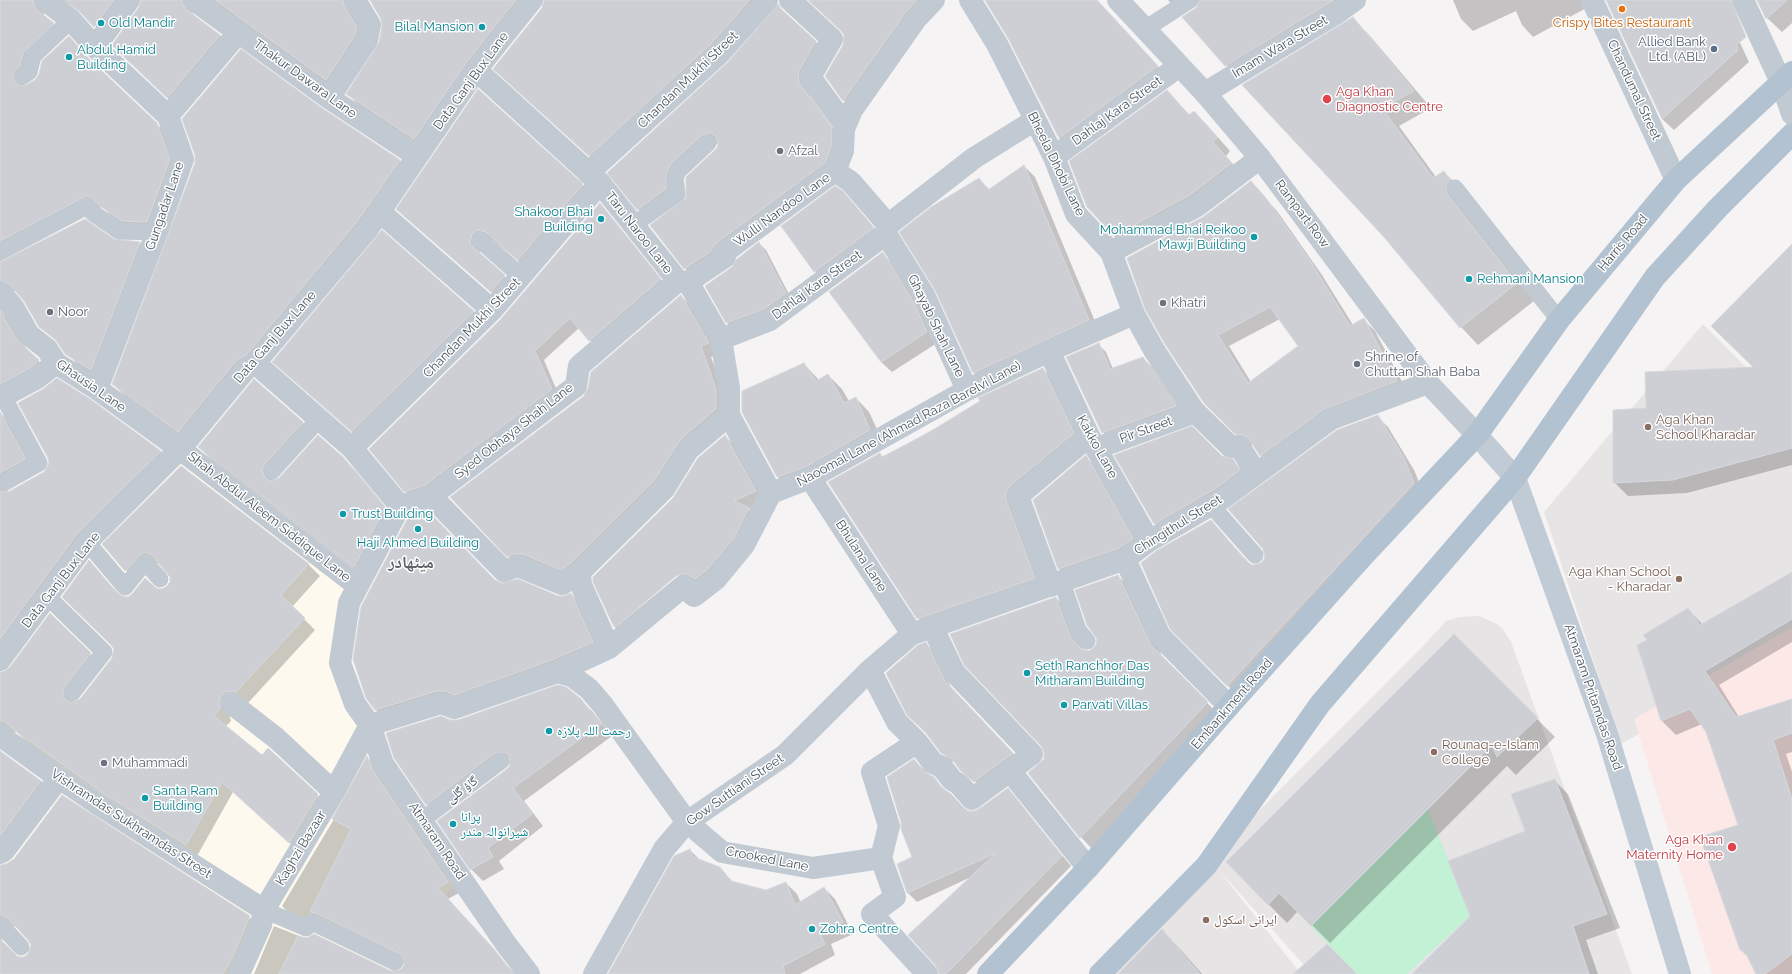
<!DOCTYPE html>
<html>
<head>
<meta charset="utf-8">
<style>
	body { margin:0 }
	canvas { display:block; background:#f5f3f3 }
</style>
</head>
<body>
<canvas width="1792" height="974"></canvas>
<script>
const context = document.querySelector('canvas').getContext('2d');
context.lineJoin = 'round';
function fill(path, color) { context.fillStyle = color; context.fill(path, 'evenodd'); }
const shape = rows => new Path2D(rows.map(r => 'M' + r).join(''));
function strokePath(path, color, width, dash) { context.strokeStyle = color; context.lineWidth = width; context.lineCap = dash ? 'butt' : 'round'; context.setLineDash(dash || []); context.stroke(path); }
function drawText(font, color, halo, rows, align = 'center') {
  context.font = font + ' Raleway,"Noto Naskh Arabic",sans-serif'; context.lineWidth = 3; context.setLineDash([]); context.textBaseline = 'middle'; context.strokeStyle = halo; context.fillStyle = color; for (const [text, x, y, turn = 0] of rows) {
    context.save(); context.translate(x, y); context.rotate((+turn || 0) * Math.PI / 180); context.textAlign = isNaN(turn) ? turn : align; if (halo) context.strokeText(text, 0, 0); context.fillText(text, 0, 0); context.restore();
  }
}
const commercial = shape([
	[180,449,358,586,342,669,355,703,460,876,384,974,0,974,0,853,59,778,0,733,0,660]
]);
const education = shape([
	[1703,324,1792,413,1792,646,1621,744,1544,512],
	[1479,616,1497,624,1503,629,1511,642,1632,974,1312,974,1217,868,1301,974,1100,974,1210,860,1426,643,1446,621,1459,617]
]);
const medical = shape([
	[1792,627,1792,974,1712,974,1634,719]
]);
const green = shape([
	[1428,809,1463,897,1476,910,1407,974,1357,974,1311,926]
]);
const shadow = shape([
	[0,0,51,0,44,10,44,16,64,34,37,60,24,87,35,81,80,49,94,64,168,135,181,171,159,233,134,232,112,217,104,208,98,207,2,258,1,263,113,240,140,243,151,254,102,381,78,365,60,344,39,326,25,300,17,291,10,291,0,298],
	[63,0,135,0,106,37,88,18],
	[142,0,200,0,192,10,193,16,220,35,231,47,179,108,124,57],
	[211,0,361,0,368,39,337,91],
	[371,0,538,0,425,149,359,106,348,94,378,47,383,27,382,18],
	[545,0,773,0,600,166,506,80,543,8],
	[808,0,939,0,855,111,844,100,826,76,844,45,845,35],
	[986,0,1097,0,1168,78,1070,149,1059,138,1009,37],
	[1168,0,1355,0,1238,77,1226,65,1200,5,1200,2,1181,13],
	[1453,0,1601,0,1533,37,1522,25,1516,11,1473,31,1461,19],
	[1607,0,1720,0,1749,62,1674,130,1662,119],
	[1761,0,1792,0,1792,23,1782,32,1767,18],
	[778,6,826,52,807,89,810,96,841,139,840,159,695,279,685,268,651,226,687,199,719,146,718,144,712,145,681,174,648,219,638,209,730,62],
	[1353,18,1370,36,1431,108,1399,126,1436,177,1444,172,1461,189,1534,301,1478,345,1461,327,1384,236],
	[1167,92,1190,115,1194,112,1208,126,1230,151,1226,156,1245,178,1128,250,1114,236],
	[321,109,399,160,411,172,190,443,125,396,113,384],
	[1024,166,1035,177,1099,331,985,384,974,373,936,289,979,179,990,190],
	[1251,182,1277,211,1322,275,1353,325,1364,320,1375,331,1408,393,1335,420,1272,466,1261,455,1255,445,1248,445,1204,402,1204,218],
	[1280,319,1299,347,1251,382,1229,346],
	[582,185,592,194,528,269,493,240,487,240,480,248,480,253,514,286,501,301,397,209],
	[853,203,883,238,825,281,815,271],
	[600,204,669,289,598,349,579,328,544,360,560,398,414,500,405,491],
	[759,243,766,250,792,300,735,330,727,323,706,286,733,268],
	[1792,245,1792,465,1687,493,1628,496,1614,482,1647,409,1755,368],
	[882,253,893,264,924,313,937,343,892,372,881,362],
	[681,296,692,307,719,354,711,357,727,401,572,580,519,567,451,498,584,397],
	[0,309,14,327,28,351,50,372,0,404],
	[473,311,483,321,362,441,284,372],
	[1098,344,1106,352,1113,369,1143,358,1151,366,1183,414,1111,441,1103,432],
	[804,364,819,380,828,375,842,389,849,401,856,398,869,412,884,444,792,491,778,477],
	[1043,369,1053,379,1083,443,1020,496,1044,587,928,628,918,618,880,454,883,457],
	[0,412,10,423,36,471,11,485,7,492,10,492,44,473,49,468,49,458,160,451,171,462,88,546,0,666],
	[1377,416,1388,427,1414,470,1424,494,1238,696,1171,628,1210,521,1250,564,1252,566,1262,564],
	[302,422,314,434,276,476,274,481,342,457,355,470,396,520,366,578,211,459,199,447],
	[725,436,735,446,765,501,749,509,758,519,698,583,623,635,613,625,674,499],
	[680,572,681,574,617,626,617,624],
	[1086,457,1096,467,1142,548,1069,579,1059,569,1034,500],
	[1222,457,1232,460,1241,469,1247,479,1163,532,1154,523],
	[181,467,309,565,320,576,292,607,315,630,248,703,229,713,231,721,226,726,262,756,268,749,329,806,301,853,233,792,197,856,79,779,26,741,17,732,9,732,0,739,0,673,5,673,11,668,50,615,101,665,73,703,81,700,113,659,115,649,89,562,122,597,128,598,156,589,162,590,168,587,171,582,171,576,159,563,153,564,137,582,104,545],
	[1792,574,1792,642,1719,685,1739,717,1792,700,1792,752,1786,754,1792,772,1792,974,1757,974,1749,958,1741,950,1740,826,1707,731,1702,724,1676,735,1662,721,1638,645,1649,641,1688,609,1703,625],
	[1118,576,1130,588,1163,658,1219,715,1092,849,1081,837,1029,773,1044,759,1056,598,1068,610,1082,649,1084,651,1089,652,1097,645],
	[495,581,501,584,557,597,564,597,571,594,583,606,604,654,388,722,376,710],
	[1454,636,1555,737,1516,775,1507,766,1330,943,1298,911,1287,923,1228,863],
	[926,643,933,651,952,689,1019,760,982,788,956,763,949,760,942,752,927,733],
	[580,699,592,711,612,736,524,801,543,826,499,861,504,869,483,881,471,869,511,763,439,816,427,804,449,721,458,721],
	[0,750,1,753,41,781,52,793,0,859],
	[368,758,378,769,459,893,448,899,515,974,254,974,274,926,390,972,396,973,405,967,406,961,328,924,293,917,282,906,346,799],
	[914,760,968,812,974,812,1008,789,1071,866,966,974,940,974,969,878,917,902,908,893,898,865,914,858],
	[1554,780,1568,794,1620,928,1586,940,1598,974,1413,974,1471,916,1526,832],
	[690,850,701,861,720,868,734,883,766,892,786,883,797,894,801,903,824,888,835,899,853,934,831,944,835,955,800,974,610,974],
	[0,866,249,917,261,928,241,974,0,974],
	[10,925,18,928,29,940,32,945,28,955,23,958,15,955,3,943,1,933],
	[1162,930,1181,950,1202,974,1119,974]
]);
const building = shape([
	[0,0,33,0,34,5,37,10,54,23,23,53,20,66,14,71,13,76,15,81,18,85,24,86,35,80,39,74,42,61,69,36,86,56,157,123,170,159,147,222,122,221,100,206,91,197,86,196,0,241,0,0],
	[66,0,114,0,94,27,80,12,66,0],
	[141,0,182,0,183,5,187,10,220,35,167,98,112,45,139,7,141,0],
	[215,0,343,0,344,6,357,27,355,35,326,80,215,0],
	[370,0,516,0,466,63,414,139,346,94,379,42,382,27,381,19,370,0],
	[544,0,750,0,712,43,589,156,493,69,542,8,544,0],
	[808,0,917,0,906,12,843,101,825,76,843,45,844,35,841,30,808,0],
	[985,0,1097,0,1158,66,1059,138,1008,38,985,0],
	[1200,0,1334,0,1225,66,1182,17,1196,8,1200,0],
	[1606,0,1731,0,1746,37,1736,45,1738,50,1662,119,1606,0],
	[1757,0,1787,0,1766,19,1757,0],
	[778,4,781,9,816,41,799,71,798,78,800,84,832,128,831,148,825,163,715,244,710,252,684,269,650,225,686,198,686,177,715,150,718,146,716,136,711,133,702,135,671,164,666,174,666,189,637,210,607,173,729,61,778,4],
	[1353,17,1414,91,1382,108,1433,178,1444,171,1450,180,1446,185,1447,194,1517,283,1460,328,1383,236,1242,85,1353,17],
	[241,49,322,108,400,160,357,222,247,354,236,361,178,432,112,384,195,163,195,155,182,119,241,49],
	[478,89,583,184,518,260,486,232,477,230,472,234,470,243,473,247,505,275,491,292,396,209,478,89],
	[1167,90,1189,115,1194,111,1217,137,1213,142,1232,163,1190,195,1114,236,1087,207,1069,161,1167,90],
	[1024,165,1089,320,973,373,935,290,899,232,931,207,979,178,988,190,1024,165],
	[1251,181,1266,198,1311,262,1350,326,1364,318,1397,381,1324,409,1260,456,1249,439,1244,435,1235,434,1204,403,1165,344,1145,309,1127,258,1203,217,1251,181],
	[1270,307,1298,346,1248,383,1218,335,1270,307],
	[835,186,843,191,874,228,814,272,781,226,835,186],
	[600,203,661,279,589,341,570,318,535,351,552,389,425,485,404,492,369,449,501,319,600,203],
	[85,219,114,239,140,242,91,370,65,354,55,339,39,327,24,301,9,284,0,280,0,262,85,219],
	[382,230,474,311,352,431,272,362,382,230],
	[759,242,786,293,764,309,726,323,705,286,732,267,737,259,759,242],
	[1792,244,1792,448,1673,480,1613,483,1613,410,1646,408,1645,372,1753,367,1711,326,1792,244],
	[883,252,913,301,927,332,881,362,829,292,883,252],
	[681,295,709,343,701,346,716,389,716,409,680,440,654,481,572,562,561,570,523,554,514,554,507,557,450,497,584,396,588,388,591,372,681,295],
	[0,311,18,341,39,360,30,368,0,384,0,311],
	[1099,343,1110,369,1143,357,1176,406,1102,433,1066,357,1099,343],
	[804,363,816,381,828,374,844,403,856,397,870,430,805,467,777,477,742,412,742,391,804,363],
	[1043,368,1074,433,1010,486,1006,492,1006,500,1035,578,917,619,828,482,880,453,882,457,928,433,980,401,978,398,1043,368],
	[57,378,90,399,161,451,77,534,0,639,0,491,4,492,10,491,44,472,49,464,48,458,18,403,43,389,57,378],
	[254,379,303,422,265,464,262,469,265,478,270,481,279,478,318,435,343,457,385,508,354,567,198,447,254,379],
	[0,412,26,459,0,473,0,412],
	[1378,415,1404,458,1414,483,1227,686,1170,629,1141,563,1156,551,1211,520,1247,562,1252,565,1261,563,1265,558,1263,549,1228,509,1337,430,1378,415],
	[1192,426,1222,456,1233,459,1240,470,1216,488,1154,524,1114,455,1192,426],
	[725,435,756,491,734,501,749,508,734,538,707,570,695,579,687,574,681,574,676,576,617,626,613,625,593,582,593,577,673,498,698,458,725,435],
	[1086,455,1133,538,1119,548,1058,569,1033,500,1086,455],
	[181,466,309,564,281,595,305,618,236,692,227,691,221,695,219,702,220,709,214,716,262,755,268,748,318,794,289,843,222,782,186,845,103,793,14,730,5,721,0,721,0,672,5,671,10,667,50,613,91,653,64,687,63,696,66,701,71,703,80,699,112,658,114,649,111,645,62,597,89,560,117,593,122,596,128,597,132,594,145,578,156,588,162,589,167,586,170,582,170,577,152,555,147,552,142,553,125,571,102,544,181,466],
	[427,510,495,580,502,583,518,579,558,596,564,596,571,593,593,642,552,660,454,695,445,691,437,691,375,710,366,698,353,659,361,607,409,516,427,510],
	[1792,572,1792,619,1705,671,1736,717,1792,699,1792,733,1773,740,1792,799,1792,954,1765,974,1756,974,1745,952,1740,950,1700,837,1738,825,1706,732,1690,709,1661,721,1637,645,1647,640,1643,635,1688,608,1700,625,1792,572],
	[1118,575,1151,645,1208,702,1080,838,1028,773,1044,759,1044,752,1041,746,964,665,950,634,1056,597,1070,636,1080,648,1084,650,1089,651,1096,645,1097,639,1087,625,1075,590,1118,575],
	[1454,634,1538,718,1497,757,1492,745,1311,926,1279,893,1268,905,1226,862,1454,634],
	[926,642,945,681,1013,753,974,782,960,770,952,759,941,753,926,733,907,715,886,673,918,645,926,642],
	[557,685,566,687,580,698,601,724,513,788,532,814,488,848,493,857,470,870,437,821,507,769,510,765,509,755,505,752,495,753,426,805,394,758,386,733,441,716,450,720,458,720,557,685],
	[0,751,41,781,0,836,0,751],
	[367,756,373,771,448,882,438,888,494,949,513,974,279,974,298,936,307,938,314,934,391,971,400,970,404,966,403,957,399,953,316,913,310,912,351,829,332,819,367,756],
	[914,759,923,771,934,777,942,788,951,794,963,807,968,811,974,811,979,809,1008,788,1062,856,946,974,939,974,936,966,908,935,996,853,907,893,897,864,912,857,901,829,901,822,887,777,914,759],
	[1555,779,1607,914,1573,926,1589,974,1412,974,1470,916,1448,861,1525,831,1511,794,1555,779],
	[62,795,250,916,233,956,223,974,0,974,0,939,18,957,24,957,28,954,31,945,28,940,7,917,0,914,0,865,6,864,14,859,62,795],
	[690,849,693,857,720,867,731,881,766,890,786,882,795,905,824,887,843,922,820,933,825,944,783,966,785,974,608,974,674,856,690,849],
	[1162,929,1200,974,1118,974,1162,929],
	[1327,944,1357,974,1293,974,1327,944]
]);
const service = shape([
	[1145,29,1190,0],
	[23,76,29,72,33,56,71,20],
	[1455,188,1559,320],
	[633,225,677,194,675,178,678,171,708,143],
	[480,240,521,276],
	[0,252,87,206,93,213,119,231,157,232],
	[3,396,39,463,5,482],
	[272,471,319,419],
	[1211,505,1255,555],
	[87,542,125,587,145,562,160,579],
	[1062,582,1078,630,1087,641],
	[47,596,104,652,72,693],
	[422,820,501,761],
	[264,910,306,928,312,922,395,962],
	[0,924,21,947]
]);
const minor = shape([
	[45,0,71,20,95,47,168,116,183,159,157,232,97,389],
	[194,0,329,98,417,156],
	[790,0,832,39,810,77,845,125],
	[970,0,997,44,1054,157,1076,214,1111,252,1134,314,1154,350,1194,411,1231,447,1239,446,1256,473],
	[1592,0,1676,180],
	[95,47,129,0],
	[476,70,600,183,678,281,688,282,721,339,729,388,729,415,771,493],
	[1781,82,1792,114],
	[1205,93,1340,11,1355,0],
	[329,98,367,40,370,25,355,0],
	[168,116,239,32],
	[1054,157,1179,66],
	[835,171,851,182,888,225,886,234,924,295,967,390],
	[588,173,721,52,767,0],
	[379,211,492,310],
	[888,225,974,158,1035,120],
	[1111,252,1197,206,1260,158],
	[688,282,725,257,722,254,835,171,843,151,844,129,852,110,916,19,934,0],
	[0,292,13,307,29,335,47,349,56,363,97,389,180,449,358,586],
	[721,339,770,320,886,234],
	[1049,351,1089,436,1149,541],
	[255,363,352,448,400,506,431,496,504,571,518,566,562,584,580,572,664,489,688,450,729,415],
	[0,398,37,378,56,363],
	[352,448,492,310,600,183],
	[1097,448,1185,416,1194,411],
	[810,478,912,634],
	[431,496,576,386,579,366,678,281],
	[400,506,349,603,340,663,355,704,370,725,383,764,506,944,529,974],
	[1125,559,1160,636,1229,706],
	[580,572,581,585,609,648],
	[1051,586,1018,496,1089,436],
	[933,628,954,672,1032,754,1010,771,1088,868],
	[0,660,87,542,180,449,246,369,255,363,367,230,476,70,532,0],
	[870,670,897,722,917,742,933,763,942,767,952,780,959,784,972,799,1010,771],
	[557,672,572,676,589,689,602,704,687,822,722,852,813,868,881,858],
	[231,703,276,738,334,792],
	[0,733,5,739,59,778,96,803,264,910],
	[917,742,872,772,889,826,881,858,895,897,872,914,927,974],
	[0,853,4,851,59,778],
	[239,974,261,925,264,910,334,792,370,725,441,703,454,708,557,672,609,648,684,586,694,596,716,579,744,545,771,493,810,478,967,390,1049,351,1134,314],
	[594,974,664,849,687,822,785,755,870,670,912,634,1125,559,1149,541,1223,498,1331,419,1428,383]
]);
const tertiary = shape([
	[1118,0,1205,93,1260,158,1428,383,1477,435],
	[1743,0,1781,82]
]);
const secondary = shape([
	[1477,435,1515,478,1607,734,1680,974]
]);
const primary = shape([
	[988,974,1088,868,1229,706,1366,553,1477,435,1559,320,1676,180,1792,72],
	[1100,974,1206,866,1320,704,1515,478,1655,277,1718,208,1792,134]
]);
const markers = [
	[1622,9,4,"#e8710a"],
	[101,23,4,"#0f9aa8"],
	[482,27,4,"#0f9aa8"],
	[1714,49,4,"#5c6f8a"],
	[69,57,4,"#0f9aa8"],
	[1327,99,5,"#e0444e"],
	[780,151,4,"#6b7280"],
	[601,219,4,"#0f9aa8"],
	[1254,237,4,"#0f9aa8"],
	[1469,279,4,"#0f9aa8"],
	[1163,303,4,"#6b7280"],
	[50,312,4,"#6b7280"],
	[1357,364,4,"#6b7280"],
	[1648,427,4,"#8d6e63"],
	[343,514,4,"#0f9aa8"],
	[418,529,4,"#0f9aa8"],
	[1679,579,4,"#8d6e63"],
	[1027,673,4,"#0f9aa8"],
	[1064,705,4,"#0f9aa8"],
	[549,731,4,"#0f9aa8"],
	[1434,752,4,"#8d6e63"],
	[104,763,4,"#6b7280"],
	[145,798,4,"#0f9aa8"],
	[453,824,4,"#0f9aa8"],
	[1732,847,5,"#e0444e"],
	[1206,920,4,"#8d6e63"],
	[812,929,4,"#0f9aa8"]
];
const cultureNames = [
	["Old Mandir",109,23],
	["Bilal Mansion",474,27,"right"],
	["Abdul Hamid",77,50],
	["Building",77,65],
	["Shakoor Bhai",593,212,"right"],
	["Building",593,227,"right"],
	["Mohammad Bhai Reikoo",1246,230,"right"],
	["Mawji Building",1246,245,"right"],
	["Rehmani Mansion",1477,279],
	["Trust Building",351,514],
	["Haji Ahmed Building",418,543,"center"],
	["Seth Ranchhor Das",1035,666],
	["Mitharam Building",1035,681],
	["Parvati Villas",1072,705],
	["رحمت اللہ پلازہ",557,731],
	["Santa Ram",153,791],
	["Building",153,806],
	["پرانا",461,817],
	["شیرانوالہ مندر",461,832],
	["Zohra Centre",820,929]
];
const foodNames = [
	["Crispy Bites Restaurant",1622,23]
];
const serviceNames = [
	["Allied Bank",1706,42],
	["Ltd. (ABL)",1706,57]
];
const streetNames = [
	["Imam Wara Street",1280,47,-31],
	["Thakur Dawara Lane",305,79,36],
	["Chandan Mukhi Street",688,80,-44],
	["Data Ganj Bux Lane",471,81,-54],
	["Chandumal Street",1634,90,65],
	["Dahlaj Kara Street",1117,111,-36],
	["Bheela Dhobi Lane",1056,164,64],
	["Gungadar Lane",165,206,-71],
	["Wulli Nandoo Lane",782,210,-36],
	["Rampart Row",1302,214,53],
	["Taru Naroo Lane",639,233,52],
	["Harris Road",1623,243,-50],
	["Dahlaj Kara Street",817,285,-36],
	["Ghayab Shah Lane",936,326,64],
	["Chandan Mukhi Street",472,328,-46],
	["Data Ganj Bux Lane",275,337,-49],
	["Ghausia Lane",91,386,35],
	["Naoomal Lane (Ahmad Raza Barelvi Lane)",909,424,-28],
	["Pir Street",1146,430,-20],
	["Syed Obhaya Shah Lane",514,431,-38],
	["Kakko Lane",1097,447,61],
	["Shah Abdul Aleem Siddique Lane",269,517,38],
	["Chingithul Street",1178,525,-32],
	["Bhulana Lane",861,556,57],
	["Data Ganj Bux Lane",61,580,-52],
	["Atmaram Pritamdas Road",1593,697,71],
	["Embankment Road",1232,704,-49],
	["گاؤ گلی",462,790,-37],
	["Gow Suttiani Street",735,790,-35],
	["Vishramdas Sukhramdas Street",131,824,33],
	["Atmaram Road",437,841,56],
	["Kaghzi Bazaar",301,848,-59],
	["Crooked Lane",767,859,11]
];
const healthNames = [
	["Aga Khan",1336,92],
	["Diagnostic Centre",1336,107],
	["Aga Khan",1723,840,"right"],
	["Maternity Home",1723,855,"right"]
];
const worshipNames = [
	["Afzal",788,151],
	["Khatri",1171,303],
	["Noor",58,312],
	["Shrine of",1365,357],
	["Chuttan Shah Baba",1365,372],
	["Muhammadi",112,763]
];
const educationNames = [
	["Aga Khan",1656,420],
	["School Kharadar",1656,435],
	["Aga Khan School",1671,572,"right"],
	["- Kharadar",1671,587,"right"],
	["Rounaq-e-Islam",1442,745],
	["College",1442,760],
	["ایرانی اسکول",1214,920]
];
const districtNames = [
	["میٹھادر",411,563]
];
fill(commercial, '#fdf9ef');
fill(education, '#e6e4e5');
fill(medical, '#fce8e6');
fill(green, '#c3f1d5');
fill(shadow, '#0003');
fill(building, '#cdcfd5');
strokePath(building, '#d7d9de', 1);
strokePath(service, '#c1cad2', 17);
strokePath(minor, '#c1cad2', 22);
strokePath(tertiary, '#c1cad2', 22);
strokePath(secondary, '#c1cbd6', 22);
strokePath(primary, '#b3c2d1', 22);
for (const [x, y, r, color] of markers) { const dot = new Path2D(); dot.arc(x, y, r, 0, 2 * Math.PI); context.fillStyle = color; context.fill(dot); strokePath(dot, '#fff', 1.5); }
drawText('13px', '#0d838f', '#fff', cultureNames, 'left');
drawText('13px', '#c56008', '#fff', foodNames);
drawText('13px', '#4e5e75', '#fff', serviceNames, 'right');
drawText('13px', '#4a5661', '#fff', streetNames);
drawText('13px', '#be3a42', '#fff', healthNames, 'left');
drawText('13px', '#5b616d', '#fff', worshipNames, 'left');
drawText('13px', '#785e54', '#fff', educationNames, 'left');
drawText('bold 17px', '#5f6368', '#fff', districtNames);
</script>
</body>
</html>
